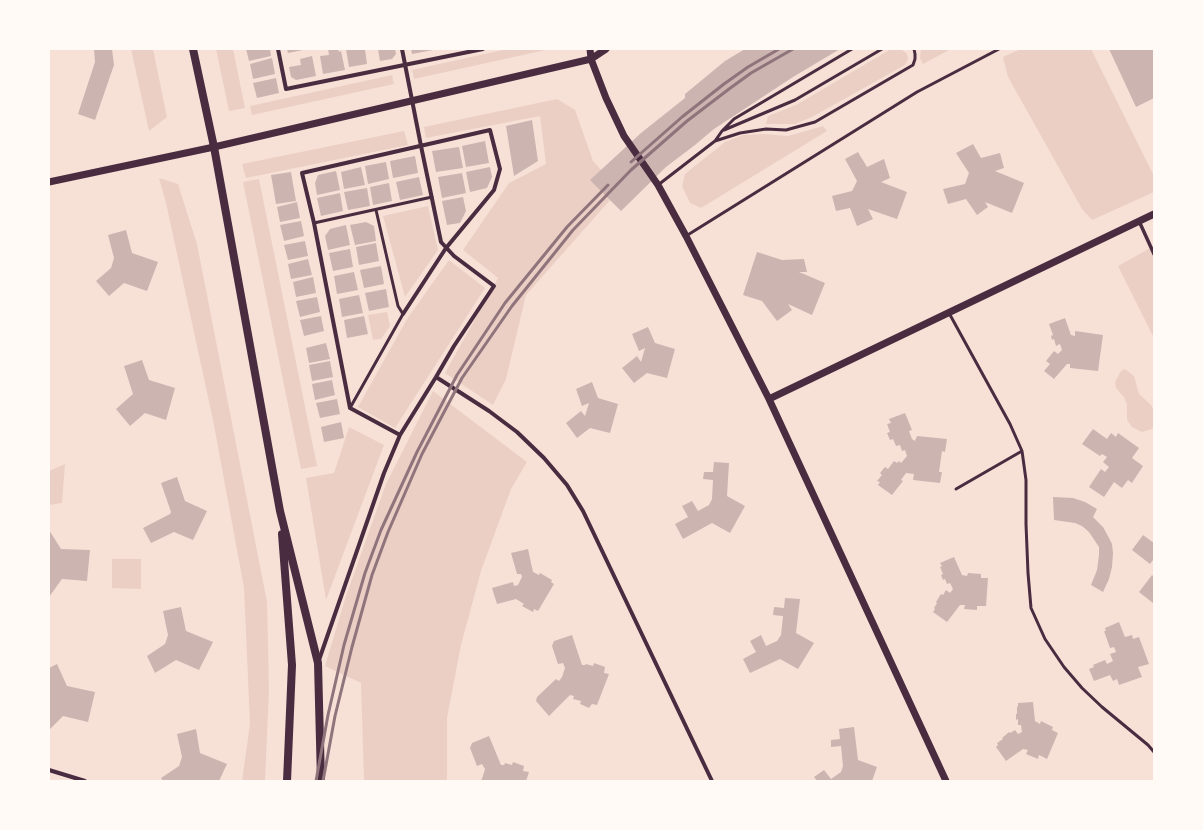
<!DOCTYPE html>
<html>
<head>
<meta charset="utf-8">
<style>
	body { margin:0 }
	#map { position:relative; width:1203px; height:830px; overflow:hidden; background:#f7e1d7; font-family:Karla,sans-serif }
	canvas { display:block }
	.frame { position:absolute; inset:0; border:50px solid #fffaf5; pointer-events:none }
</style>
</head>
<body>
<div id="map">
<canvas width="1203" height="830"></canvas>
<div class="frame"></div>
</div>
<script>
const context = document.querySelector('canvas').getContext('2d');
context.lineJoin = 'round';
function fill(path, color) { context.fillStyle = color; context.fill(path, 'evenodd'); }
const shape = rows => new Path2D(rows.map(r => 'M' + r).join(''));
function strokePath(path, color, width, dash) { context.strokeStyle = color; context.lineWidth = width; context.lineCap = dash ? 'butt' : 'round'; context.setLineDash(dash || []); context.stroke(path); }
const green = shape([
	[131,49,153,49,167,117,149,131],
	[216,49,233,49,245,108,229,111],
	[507,49,550,49,414,79,412,70],
	[891,49,901,49,907,54,908,59,905,65,812,117,795,124,766,124,768,116,796,105],
	[921,49,951,49,923,64,920,58],
	[1021,49,1091,49,1154,176,1154,192,1092,220,1082,209,1008,77,1003,57],
	[392,75,394,84,252,115,250,106],
	[557,99,575,110,593,161,619,190,526,295,506,379,493,405,445,373,498,278,463,250,509,183,546,164,540,116,426,138,424,127],
	[823,126,827,131,701,208,690,203,682,186,685,174,725,142,743,135,764,134,788,136],
	[404,131,408,145,246,178,242,164],
	[159,178,178,184,197,244,267,602,269,690,265,781,242,781,250,724,244,588,213,420,166,203],
	[259,179,317,466,301,469,243,182],
	[428,206,438,250,405,297,383,216],
	[1154,246,1154,338,1118,266],
	[449,260,485,288,395,428,358,407,407,319],
	[387,312,390,326,381,339,373,340,368,315],
	[1125,369,1134,376,1139,394,1151,405,1154,410,1154,426,1152,429,1142,432,1132,427,1127,420,1127,405,1124,397,1116,388,1115,382,1121,371],
	[433,391,527,462,511,489,481,571,461,645,447,718,447,781,364,781,361,683,325,666,346,596,386,484],
	[349,427,384,445,326,600,306,478,334,473],
	[65,464,62,503,49,505,49,471],
	[112,559,141,559,141,589,112,588]
]);
const building = shape([
	[94,49,112,49,114,65,95,120,78,114,95,62],
	[246,49,270,49,271,56,249,61],
	[287,49,303,49,303,50,288,53],
	[328,49,338,49,339,52,341,51,345,70,323,74,320,56,329,55],
	[346,49,365,49,367,64,349,67],
	[378,49,395,49,396,54,392,59,380,61],
	[411,49,433,49,433,50,412,54],
	[745,49,840,49,793,77,714,129,695,145,666,167,621,211,590,180,641,133,685,98,685,94,725,61],
	[1109,49,1154,49,1154,98,1136,107],
	[312,56,316,76,296,80,291,77,289,67,301,65,300,59],
	[272,58,275,74,253,79,250,64],
	[276,78,279,93,257,98,253,83],
	[532,120,538,161,514,176,506,126],
	[485,141,489,163,466,167,462,146],
	[973,144,981,158,1000,153,1004,168,995,171,1024,183,1012,213,985,202,988,207,977,215,966,199,948,204,943,189,965,184,969,173,956,153],
	[459,147,463,168,436,172,432,151],
	[858,152,867,167,884,159,890,178,881,182,907,192,897,219,868,209,873,219,857,226,850,208,836,211,832,196,852,191,857,181,845,159],
	[415,156,418,173,393,178,390,161],
	[386,162,389,179,368,184,365,166],
	[361,167,365,185,344,189,341,172],
	[490,167,492,177,487,188,470,192,466,172],
	[336,171,340,190,317,195,315,183,318,175],
	[291,172,296,201,276,204,271,175],
	[462,173,466,193,442,198,438,177],
	[419,177,423,195,400,200,396,182],
	[389,183,392,201,373,205,370,187],
	[367,188,370,206,348,210,344,192],
	[340,193,343,211,321,216,317,198],
	[463,197,466,211,460,223,447,225,442,201],
	[297,202,300,218,280,222,277,207],
	[301,221,304,236,284,241,280,225],
	[366,222,374,226,376,241,355,245,350,225],
	[346,225,350,245,328,250,325,236,330,229],
	[126,230,132,253,158,262,147,291,124,283,109,296,96,281,111,268,114,258,108,235],
	[305,241,308,256,288,260,284,245],
	[376,243,379,261,359,265,356,247],
	[350,249,353,267,333,271,329,253],
	[757,252,782,260,804,259,807,272,799,272,825,283,812,315,788,304,792,310,777,321,762,301,743,295],
	[308,259,312,275,291,279,288,264],
	[381,266,384,284,364,288,360,270],
	[354,272,358,290,337,294,334,276],
	[313,277,316,293,296,297,293,282],
	[386,289,389,307,369,311,365,293],
	[359,295,363,313,342,317,339,299],
	[317,297,320,312,300,317,296,301],
	[321,316,324,331,304,336,300,320],
	[364,316,368,334,347,338,344,320],
	[1065,318,1071,335,1075,336,1075,331,1103,335,1098,371,1070,368,1070,364,1067,364,1054,379,1044,371,1050,364,1046,361,1054,351,1058,354,1062,350,1060,344,1056,346,1054,339,1052,340,1051,336,1053,335,1049,324],
	[648,327,655,343,675,349,667,378,647,373,634,383,622,368,637,356,641,362,645,348,639,351,632,334],
	[326,343,330,359,309,363,306,348],
	[142,360,149,380,175,388,166,420,145,413,130,426,116,409,133,394,124,366],
	[330,361,333,377,312,381,309,365],
	[332,380,335,395,315,400,312,384],
	[592,382,598,398,618,404,610,433,590,428,577,438,566,423,581,411,585,416,589,403,582,406,576,389],
	[337,399,340,414,320,418,316,403],
	[905,413,912,430,909,431,912,439,915,441,917,436,947,439,945,452,942,451,939,472,942,472,940,483,913,480,914,474,906,473,901,480,903,481,892,495,878,485,880,482,877,481,882,475,880,473,885,467,888,469,894,461,897,463,899,461,901,463,907,456,905,450,902,451,900,445,896,446,893,439,890,440,887,433,890,432,887,424,891,423,889,419],
	[341,422,344,438,324,442,321,427],
	[1093,429,1107,439,1111,433,1116,437,1118,433,1139,448,1132,458,1143,466,1132,483,1128,480,1122,488,1114,482,1104,497,1089,487,1101,469,1105,472,1109,467,1103,462,1107,457,1102,454,1100,456,1082,444],
	[714,462,729,463,727,496,745,506,730,533,712,523,683,539,675,524,688,517,682,506,692,501,698,511,709,505,712,499,713,480,703,479,704,472,713,472],
	[177,477,185,501,207,511,193,540,174,532,151,543,143,528,170,514,171,512,161,483],
	[1053,497,1073,498,1085,502,1097,509,1093,517,1103,527,1108,536,1112,544,1113,553,1112,567,1109,579,1103,592,1091,585,1097,570,1099,555,1099,547,1089,532,1082,526,1075,523,1054,520],
	[49,530,61,549,90,550,87,581,62,579,49,597],
	[1143,535,1154,543,1154,561,1153,560,1150,564,1132,550],
	[528,549,533,572,539,575,540,573,552,580,551,582,554,584,538,611,534,609,533,612,522,606,524,604,516,599,497,604,492,588,513,582,514,586,518,585,522,577,521,574,517,574,511,553],
	[954,557,962,575,967,576,968,573,981,574,981,578,988,578,986,606,977,606,977,610,964,609,965,605,960,605,947,622,933,612,935,609,934,608,937,603,936,602,941,594,943,595,946,590,950,593,953,589,950,583,947,584,945,579,943,580,941,575,943,574,940,567,942,566,940,563],
	[1152,575,1154,577,1153,603,1139,592],
	[785,598,800,599,796,633,814,643,798,669,780,659,750,673,743,659,756,652,750,641,761,635,766,646,777,641,781,635,783,616,773,615,774,607,784,608],
	[181,607,186,631,213,642,199,670,176,660,155,673,147,656,165,644,168,635,163,611],
	[1119,622,1125,637,1132,635,1133,639,1139,637,1149,664,1138,667,1142,677,1119,685,1117,679,1113,681,1110,675,1094,681,1089,669,1094,667,1093,665,1105,660,1107,664,1113,661,1110,654,1116,652,1114,647,1110,648,1104,631,1106,631,1105,628],
	[572,635,582,665,585,665,586,664,593,666,594,663,605,667,604,673,609,674,597,705,592,704,589,708,580,704,581,701,573,699,574,696,570,695,549,716,536,701,537,697,556,679,559,681,562,677,565,668,563,663,558,664,552,646,554,641],
	[57,664,67,686,95,692,88,722,63,716,49,730,50,694,49,668],
	[1033,702,1035,721,1040,724,1041,721,1053,727,1052,730,1058,733,1047,759,1039,755,1038,759,1026,754,1028,750,1023,749,1006,761,996,747,998,745,997,743,1003,739,1002,738,1009,732,1010,733,1015,730,1018,734,1022,732,1021,725,1018,725,1018,719,1016,720,1016,714,1017,714,1017,707,1018,706,1018,703],
	[854,727,858,760,877,767,872,781,817,781,814,777,824,770,831,779,841,772,843,766,841,746,831,747,831,740,840,739,839,729],
	[196,729,200,753,227,764,219,781,163,781,161,778,179,766,182,757,177,734],
	[489,736,501,765,504,765,505,763,512,765,513,762,524,766,523,771,529,772,526,781,480,781,482,779,485,769,482,764,477,766,470,748,472,743]
]);
const service = shape([
	[724,130,795,100,882,49],
	[715,141,740,133,766,129,786,130,815,122,913,65,915,59,915,54,914,49],
	[658,185,715,141,722,131,734,119,852,49],
	[314,223,432,197],
	[686,236,917,92,999,49],
	[949,313,1010,424,1022,451,1026,480,1026,524,1028,573,1031,608,1045,639,1064,667,1082,688,1102,707,1148,745,1154,752],
	[350,408,403,314,398,306,376,210],
	[956,489,1022,451]
]);
const pedestrian = shape([
	[1139,221,1154,254]
]);
const minor = shape([
	[278,49,286,89,483,49],
	[436,377,489,411,517,432,544,458,567,485,583,511,712,781],
	[400,435,350,408,314,223,302,173,490,130,500,169,494,190,446,248,403,314],
	[319,660,384,473,400,435,436,377,454,346,494,286,454,256,441,242,421,146,402,49],
	[49,770,85,781]
]);
const tertiary = shape([
	[590,49,591,59,606,98,624,136,658,185,686,236,769,399,946,781],
	[49,182,214,147,591,59,606,49],
	[769,399,1154,214]
]);
const secondary = shape([
	[193,49,214,147,280,511,318,663,321,781],
	[282,534,292,665,287,781]
]);
const rail = shape([
	[631,162,682,117,724,84,748,67,779,49],
	[316,781,328,715,344,645,365,573,381,530,417,452,457,375,505,303,567,227,608,185],
	[323,781,335,716,352,647,372,575,388,532,422,454,462,378,512,306,573,230,631,170,687,121,729,89,751,73,793,49]
]);
fill(green, '#ebcfc5');
fill(building, '#ccb4b1');
strokePath(service, '#4a2c40', 3);
strokePath(pedestrian, '#4a2c40', 3.5);
strokePath(minor, '#4a2c40', 4);
strokePath(tertiary, '#4a2c40', 7);
strokePath(secondary, '#4a2c40', 8);
strokePath(rail, '#8f747c', 3);
</script>
</body>
</html>
